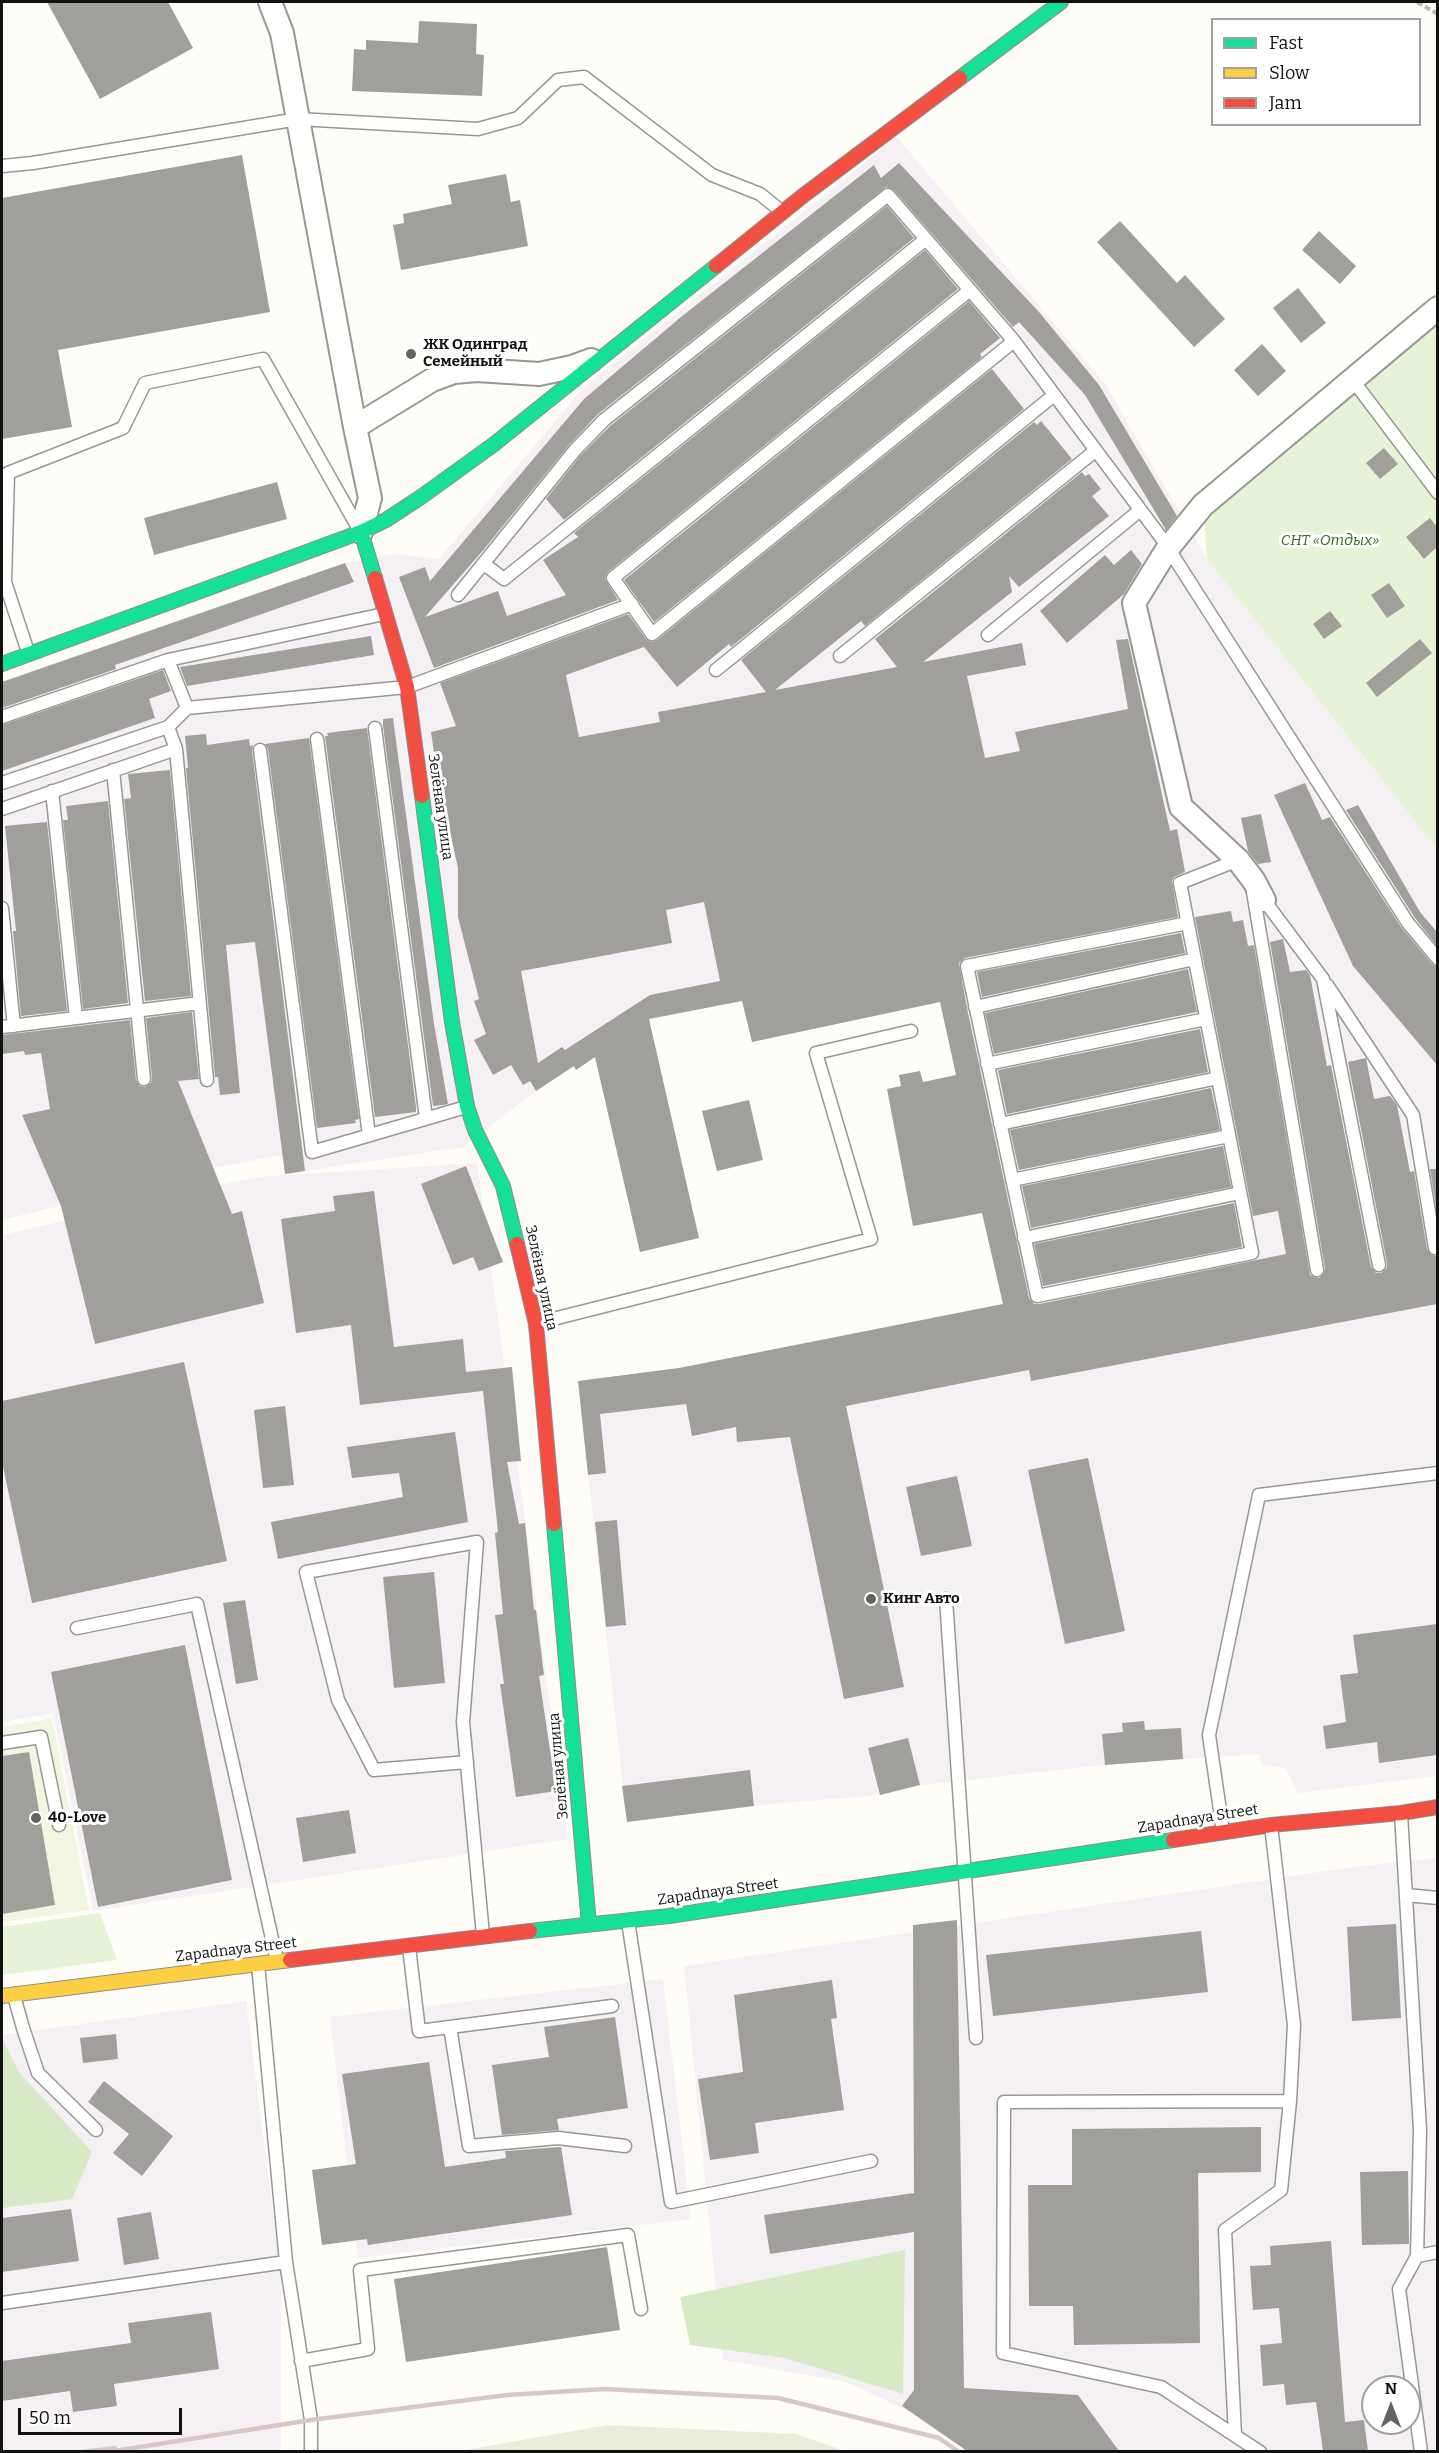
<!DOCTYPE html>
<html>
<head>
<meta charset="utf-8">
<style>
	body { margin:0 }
	#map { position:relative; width:1439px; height:2453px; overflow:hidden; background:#fdfcf7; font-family:Bitter,serif }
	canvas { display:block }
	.frame { position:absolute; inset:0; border:3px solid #111; pointer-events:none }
	.legend { position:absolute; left:1211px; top:18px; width:210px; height:108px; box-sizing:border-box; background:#fff; border:2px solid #a0a0a0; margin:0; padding:8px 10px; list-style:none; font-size:18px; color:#111 }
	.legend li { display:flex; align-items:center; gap:12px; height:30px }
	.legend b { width:30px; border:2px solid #a0a0a0 }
	.north { position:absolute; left:1361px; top:2375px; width:60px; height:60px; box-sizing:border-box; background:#fff; border:2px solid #a0a0a0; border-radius:50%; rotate:0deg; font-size:16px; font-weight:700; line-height:24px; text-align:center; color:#111 }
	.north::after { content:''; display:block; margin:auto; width:21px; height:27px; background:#646362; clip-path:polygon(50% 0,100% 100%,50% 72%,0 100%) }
	.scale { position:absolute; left:18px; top:2408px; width:164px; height:27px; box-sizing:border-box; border:3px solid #111; border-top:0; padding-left:8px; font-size:18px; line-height:21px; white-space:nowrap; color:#111; -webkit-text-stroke:4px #fff; paint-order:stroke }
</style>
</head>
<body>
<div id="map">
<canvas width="1439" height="2453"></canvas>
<div class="frame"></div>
<ul class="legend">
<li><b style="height:8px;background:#16e098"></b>Fast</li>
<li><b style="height:8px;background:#ffcf43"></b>Slow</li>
<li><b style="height:8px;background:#f24e42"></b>Jam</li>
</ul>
<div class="north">N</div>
<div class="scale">50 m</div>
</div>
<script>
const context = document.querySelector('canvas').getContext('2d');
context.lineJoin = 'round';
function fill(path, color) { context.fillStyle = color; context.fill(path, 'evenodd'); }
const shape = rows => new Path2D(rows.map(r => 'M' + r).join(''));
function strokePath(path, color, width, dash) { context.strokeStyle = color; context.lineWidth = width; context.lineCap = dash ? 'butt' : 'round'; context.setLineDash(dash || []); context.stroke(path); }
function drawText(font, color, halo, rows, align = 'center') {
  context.font = font + ' Bitter,serif'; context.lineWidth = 6; context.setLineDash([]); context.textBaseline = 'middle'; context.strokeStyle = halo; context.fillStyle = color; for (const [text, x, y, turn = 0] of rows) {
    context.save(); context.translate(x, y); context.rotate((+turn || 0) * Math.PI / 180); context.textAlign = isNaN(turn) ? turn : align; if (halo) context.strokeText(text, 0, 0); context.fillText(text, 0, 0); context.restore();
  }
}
const industrial = shape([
	[897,137,1105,384,1207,559,1437,849,1437,1776,1297,1793,1286,1768,1261,1765,1260,1754,1105,1765,921,1785,881,1795,771,1804,627,1822,578,1381,679,1368,1002,1304,1010,1337,953,960,654,1018,576,1070,573,1066,536,1091,463,1147,285,1174,282,1155,213,1168,2,1220,2,681,345,563,395,554,439,559,584,387],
	[477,1163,568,1839,93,1911,53,1713,2,1722,2,1235,256,1177],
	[1437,1858,1437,2451,981,2451,950,2430,846,2382,723,2360,684,1966,1353,1867],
	[1373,2387,1409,2387,1409,2423,1373,2423],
	[663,1979,691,2219,358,2258,330,2017],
	[246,2001,281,2277,281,2451,2,2451,2,2035]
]);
const green = shape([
	[1437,318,1437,849,1207,559,1203,505],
	[100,1913,117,1960,2,1975,2,1927]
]);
const forest = shape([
	[2,2039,19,2072,92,2152,72,2199,2,2208],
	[905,2250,903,2394,785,2358,690,2345,680,2297]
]);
const cemetery = shape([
	[607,2425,796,2434,845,2451,460,2451]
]);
const pitch = shape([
	[52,1718,89,1910,2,1922,2,1727]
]);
const building = shape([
	[47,2,168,2,193,48,100,99],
	[419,21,477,24,476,54,484,55,482,96,352,91,354,49,366,50,366,40,418,43],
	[242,155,270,312,58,350,72,427,2,439,2,198],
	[899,163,1039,312,1099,385,1177,516,1166,530,1085,395,1019,322,1013,327,894,190,886,187,598,414,569,445,485,548,425,617,498,591,507,616,566,595,543,560,578,537,574,533,925,250,958,289,608,572,605,579,618,600,434,668,399,577,425,567,430,581,584,399,681,317,874,165,881,178],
	[506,174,511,202,520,200,528,246,401,270,393,225,404,223,403,214,452,204,448,185],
	[887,206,914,238,564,520,546,499,581,455,610,426],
	[1120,221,1177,283,1185,275,1225,319,1194,347,1097,242],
	[1319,231,1356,266,1340,284,1302,250],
	[1298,288,1326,323,1301,343,1273,308],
	[969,301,1000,338,980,354,982,357,654,622,624,580],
	[1262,344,1286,371,1258,396,1234,370],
	[992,369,1024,409,731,647,729,644,677,687,644,647,566,675,579,737,660,722,658,712,766,692,741,660,1034,422,1037,425,1041,421,1072,459,865,626,861,621,775,690,897,667,875,639,1082,472,1085,476,1089,474,1101,489,1092,496,1109,516,1019,587,1009,576,1012,592,923,662,1022,643,1026,665,967,676,985,758,1020,751,1015,732,1128,709,1116,640,1128,639,1170,831,1177,829,1185,872,1174,877,1172,881,1178,917,965,958,959,963,967,1008,1029,1298,1034,1304,1039,1304,1286,1254,1278,1211,1253,1216,1195,917,1231,911,1233,922,1243,920,1248,946,1254,945,1310,1275,1319,1278,1324,1273,1325,1269,1270,942,1283,939,1290,972,1306,970,1310,975,1327,1066,1331,1065,1371,1267,1376,1273,1381,1273,1387,1268,1387,1263,1348,1062,1366,1058,1374,1099,1390,1096,1397,1105,1410,1172,1414,1171,1427,1249,1432,1255,1437,1256,1437,1304,1031,1381,1029,1370,846,1406,904,1687,844,1699,790,1437,737,1442,736,1427,692,1436,686,1404,600,1414,606,1473,588,1475,578,1381,679,1368,1003,1304,982,1213,913,1226,887,1089,901,1086,899,1075,920,1071,923,1082,956,1075,940,1002,752,1042,742,1001,649,1019,699,1238,640,1252,595,1057,576,1070,574,1066,536,1091,530,1081,523,1085,511,1065,493,1075,474,1040,486,1034,474,1001,479,999,458,917,458,868,437,773,431,732,456,726,440,683,628,614,646,639,652,642,657,640],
	[704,902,720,981,650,995,565,1050,562,1047,538,1063,521,971,672,943,666,910],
	[1384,448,1398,464,1380,479,1366,463],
	[277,482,287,519,154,555,144,518],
	[1430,518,1437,527,1437,547,1424,559,1406,537],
	[1131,550,1142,564,1124,594,1067,643,1040,611,1105,555,1114,565],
	[345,563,354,582,115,665,116,669,2,708,2,682],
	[1389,583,1405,606,1387,618,1371,595],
	[1330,611,1342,626,1324,639,1313,624],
	[371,636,374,655,187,686,180,667],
	[1420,639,1432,653,1377,697,1366,683],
	[163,670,171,691,149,699,155,718,2,771,2,725],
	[393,718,434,1024,448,1104,443,1105,433,1106,383,726,383,719],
	[367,728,416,1107,416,1112,375,1117,325,736,328,736,327,733],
	[206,734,207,745,249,739,250,746,253,745,252,751,305,1171,285,1174,255,942,226,945,240,1093,220,1095,218,1077,215,1077,186,768,188,768,185,736],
	[309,738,359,1119,355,1120,356,1123,317,1128,268,749,265,744],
	[170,770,191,996,145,1001,124,799,131,798,128,774],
	[1305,783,1322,820,1330,817,1401,927,1432,964,1437,967,1437,1065,1353,966,1274,795],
	[108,801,128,1003,83,1009,63,820,68,820,66,806],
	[1358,805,1420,912,1437,932,1437,946,1415,918,1346,810],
	[1261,814,1271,862,1258,864,1248,851,1241,818],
	[47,822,67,1011,21,1016,13,931,16,931,5,826],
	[1181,933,1185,953,982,997,977,972],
	[1188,969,1197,1012,994,1054,985,1013],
	[192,1012,199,1079,178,1081,232,1214,242,1211,264,1303,95,1344,61,1206,22,1115,50,1109,41,1053,25,1055,24,1051,2,1054,2,1035,130,1020,136,1080,140,1086,145,1087,151,1083,152,1078,146,1018],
	[1200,1029,1208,1072,1007,1114,998,1070],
	[1211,1088,1220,1130,1019,1170,1010,1130],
	[749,1100,763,1160,717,1171,702,1111],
	[1223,1146,1231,1187,1031,1228,1022,1186],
	[466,1166,503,1262,479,1271,473,1257,453,1265,421,1184],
	[1430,1169,1437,1169,1437,1213],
	[374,1191,394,1347,463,1339,466,1372,512,1367,521,1461,507,1462,519,1524,525,1523,534,1610,536,1610,544,1675,539,1676,556,1791,516,1797,500,1684,504,1684,495,1615,503,1614,495,1533,498,1532,483,1391,360,1405,351,1325,296,1333,281,1219,335,1211,333,1196],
	[1234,1203,1242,1247,1043,1286,1034,1244],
	[184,1362,227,1561,32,1603,2,1462,2,1401],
	[285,1406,294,1485,263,1488,254,1410],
	[455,1432,468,1522,278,1559,271,1522,403,1497,399,1473,352,1478,347,1447],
	[1088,1458,1125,1631,1065,1644,1028,1470],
	[957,1476,972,1546,921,1556,906,1487],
	[617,1520,626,1625,606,1627,595,1522],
	[434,1572,445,1683,394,1688,383,1577],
	[245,1600,258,1680,236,1684,223,1603],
	[1437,1624,1437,1755,1379,1763,1377,1742,1326,1749,1323,1726,1346,1722,1340,1675,1358,1673,1353,1635],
	[185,1645,232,1880,98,1907,51,1672],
	[1144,1721,1145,1730,1181,1728,1183,1759,1105,1765,1102,1734,1123,1732,1122,1723],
	[908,1738,920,1785,880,1795,868,1748],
	[29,1752,55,1905,2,1914,2,1756],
	[750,1770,754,1806,627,1822,622,1786],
	[349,1810,356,1853,303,1862,296,1818],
	[957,1920,964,2388,1078,2395,1119,2451,967,2451,902,2406,914,2390,914,2232,770,2254,764,2215,914,2193,913,1925],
	[1396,1924,1401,2018,1352,2021,1347,1927],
	[1201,1931,1208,1992,993,2016,986,1955],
	[832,1980,837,2018,831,2019,844,2110,755,2123,759,2153,710,2160,698,2079,743,2072,734,1995],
	[615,2017,628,2108,557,2119,559,2130,502,2135,492,2065,549,2057,544,2027],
	[116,2034,118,2059,83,2063,80,2038],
	[429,2062,445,2167,506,2158,505,2151,561,2147,572,2215,368,2245,367,2239,322,2245,312,2170,356,2164,342,2074],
	[104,2081,173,2136,142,2176,113,2153,129,2134,88,2102],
	[1261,2127,1261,2172,1198,2173,1200,2343,1074,2345,1073,2306,1029,2306,1028,2185,1072,2185,1072,2129],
	[1408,2171,1409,2244,1362,2245,1360,2172],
	[71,2209,79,2261,2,2272,2,2218],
	[151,2212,159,2259,124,2265,117,2218],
	[1331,2241,1345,2422,1364,2420,1368,2451,1323,2451,1316,2402,1286,2405,1284,2384,1263,2386,1260,2345,1282,2343,1279,2308,1253,2310,1250,2266,1271,2265,1270,2246],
	[607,2247,620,2330,406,2362,394,2279],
	[211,2312,219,2369,114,2384,117,2406,73,2412,70,2391,2,2401,2,2361,131,2343,128,2323]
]);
const path = shape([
	[1417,2,1438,14]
]);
const lane = shape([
	[2,166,33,163,298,119,478,129,518,118,558,80,584,77,712,175,760,194,781,211],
	[970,290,613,578,652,634,1014,341],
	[1352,379,1438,493],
	[484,564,504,579,926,239],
	[458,595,575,450,604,420,888,195,1014,341,1163,540,1408,923,1438,959],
	[988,635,1139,511],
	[28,652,5,582,8,473,123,428,145,383,263,359,360,531],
	[840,656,1095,451],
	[168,660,187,708],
	[716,670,1054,395],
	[187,708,407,687,632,604],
	[187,708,168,727,176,749,207,1080],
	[2,717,168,660,384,614],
	[375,728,426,1118],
	[317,739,369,1135],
	[260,750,312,1152,466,1107],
	[113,770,144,1079],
	[2,783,168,727],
	[52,791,76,1018],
	[2,809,176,749],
	[1253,892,1317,1270],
	[1264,900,1323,979,1379,1265],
	[2,908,14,1026],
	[1188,923,967,966,1037,1296,1252,1253,1180,883,1238,860],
	[1327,985,1413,1115,1435,1248],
	[975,1007,1195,959],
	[2,1027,200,1003],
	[987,1064,1206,1019],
	[1000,1124,1218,1078],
	[1012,1180,1229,1136],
	[1024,1238,1240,1193],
	[537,1323,871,1239,816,1053,911,1031],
	[946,1599,976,2038],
	[77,1628,197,1604,277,1961],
	[2,1743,41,1737,59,1825],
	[467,1762,374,1770,338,1700,306,1572,477,1542,463,1722,483,1935],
	[1401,1814,1420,2130,1417,2256,1399,2289,1421,2452],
	[1223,1831,1209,1735,1259,1495,1438,1473],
	[1406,1895,1438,1898],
	[628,1921,671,2202,871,2161],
	[409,1947,419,2031,612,2006],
	[258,1964,286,2262,311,2420,311,2452],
	[14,1996,23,2028,38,2073,96,2130],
	[450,2027,469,2146,558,2138,625,2146],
	[1417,2256,1438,2252],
	[2,2303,286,2262],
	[301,2361,368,2349,360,2270,628,2235,641,2309],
	[1235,2435,1225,2230,1281,2190,1290,2101],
	[1260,2452,1161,2387,1003,2353,1004,2102,1290,2101,1294,2025,1271,1825]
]);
const street = shape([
	[270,2,282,33,355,427,370,498,361,532],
	[355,427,432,380,454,372,477,370,539,374,572,367,591,360],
	[1264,900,1254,881,1238,860,1181,807,1134,603,1168,548,1203,505,1438,308]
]);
const fast = shape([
	[960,78,1061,2],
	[361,532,386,520,421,497,493,445,716,266],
	[2,664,361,532,375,578],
	[422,796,452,1022,467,1106,475,1130,503,1186,517,1244],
	[554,1524,589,1924],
	[530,1931,669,1916,1173,1840]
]);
const slow = shape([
	[2,1996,290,1960]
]);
const jam = shape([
	[716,266,804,195,960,78],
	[375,578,407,687,422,796],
	[517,1244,536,1324,554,1524],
	[1173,1840,1271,1825,1401,1813,1438,1807],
	[290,1960,530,1931]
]);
const rail = shape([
	[84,2452,115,2448],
	[108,2452,311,2420,507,2395,604,2389,778,2398,939,2438,959,2452]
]);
const markers = [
	[411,354,6,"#646362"],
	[871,1599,6,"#646362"],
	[36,1818,6,"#646362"]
];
const poiNames = [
	["ЖК Одинград",423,345],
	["Семейный",423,362],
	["Кинг Авто",883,1599],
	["40-Love",48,1818]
];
const parkNames = [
	["СНТ «Отдых»",1330,541]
];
const streetNames = [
	["Зелёная улица",440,807,82],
	["Зелёная улица",541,1278,78],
	["Зелёная улица",559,1766,-95],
	["Zapadnaya Street",1198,1819,-9],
	["Zapadnaya Street",718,1892,-8],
	["Zapadnaya Street",236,1950,-7]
];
fill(industrial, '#f5f0f3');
fill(green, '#e7f3d7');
fill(forest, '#d8eac5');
fill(cemetery, '#e9eedb');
fill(pitch, '#f0f6e1');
fill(building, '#a19f9c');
strokePath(lane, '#979795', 15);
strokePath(street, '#979795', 26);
strokePath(fast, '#8e8d8b', 16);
strokePath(slow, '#8e8d8b', 16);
strokePath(jam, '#8e8d8b', 16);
strokePath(path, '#b9b9b8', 4, [6, 3]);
strokePath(lane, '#fffffe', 12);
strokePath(street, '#fffffe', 22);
strokePath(fast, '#16e098', 14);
strokePath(slow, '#ffcf43', 14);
strokePath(jam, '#f24e42', 14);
strokePath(rail, '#d9c6c7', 4.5);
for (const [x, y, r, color] of markers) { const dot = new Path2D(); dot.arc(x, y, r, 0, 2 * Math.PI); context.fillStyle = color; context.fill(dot); strokePath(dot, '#fff', 2); }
drawText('bold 15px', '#111', '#fff', poiNames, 'left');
drawText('italic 15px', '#2f6b1f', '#fff', parkNames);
drawText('15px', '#111', '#fff', streetNames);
</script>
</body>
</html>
